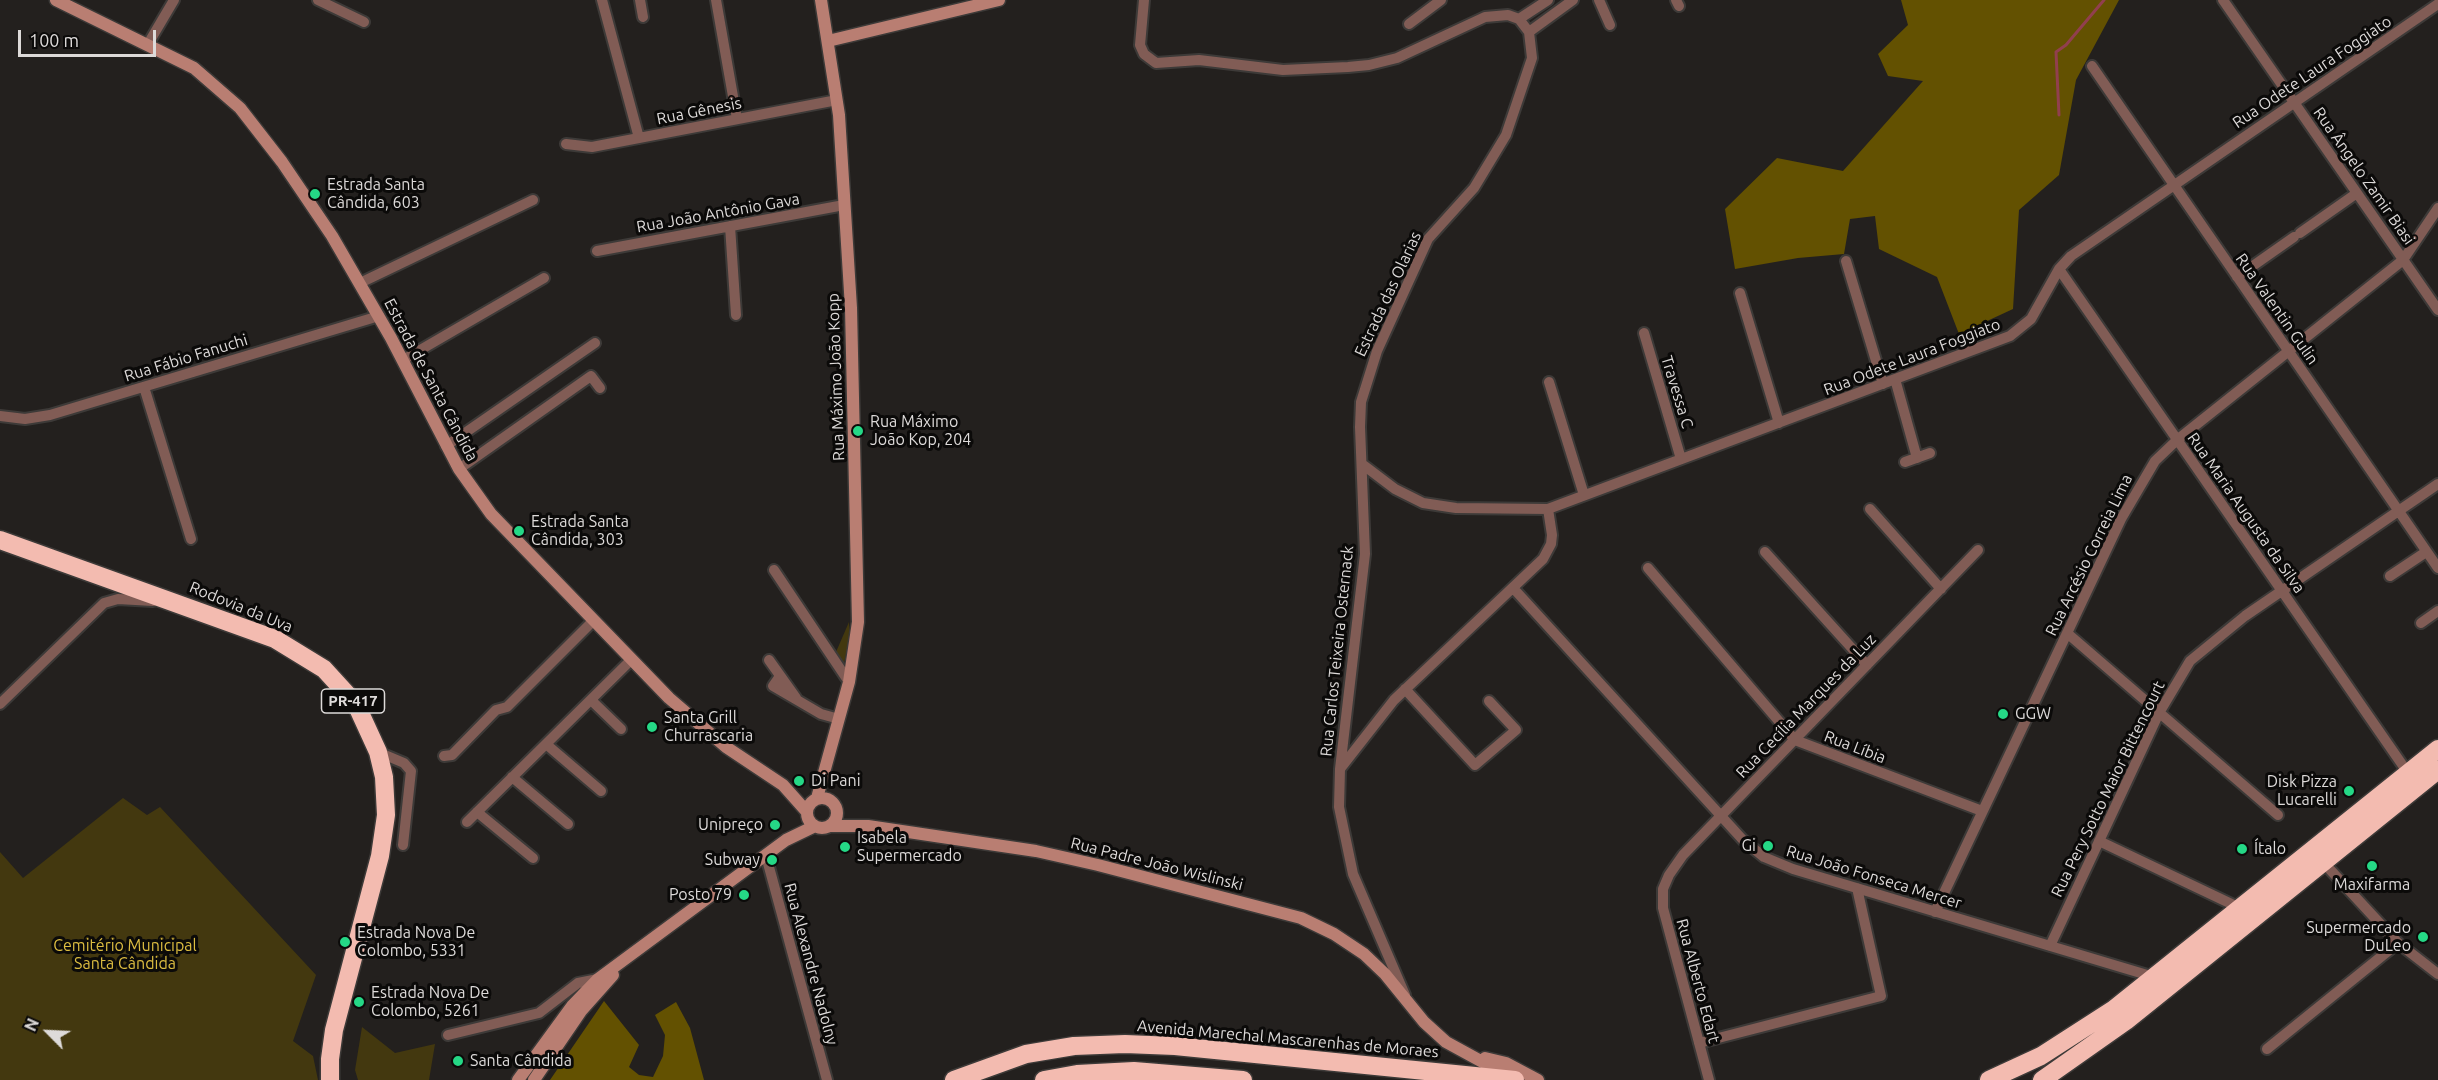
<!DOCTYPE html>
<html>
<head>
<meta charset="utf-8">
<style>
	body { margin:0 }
	#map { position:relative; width:2438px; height:1080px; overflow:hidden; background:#23201e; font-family:Ubuntu,sans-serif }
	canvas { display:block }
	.north { position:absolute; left:18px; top:1002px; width:60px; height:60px; -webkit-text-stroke:4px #0b0a09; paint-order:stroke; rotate:294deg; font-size:16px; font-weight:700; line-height:24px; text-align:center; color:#dddad9 }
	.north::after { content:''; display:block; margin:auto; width:21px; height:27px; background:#dddad9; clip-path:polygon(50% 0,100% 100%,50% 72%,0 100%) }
	.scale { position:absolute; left:18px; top:30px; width:138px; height:27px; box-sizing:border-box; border:3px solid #dddad9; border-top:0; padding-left:8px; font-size:18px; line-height:21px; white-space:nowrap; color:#dddad9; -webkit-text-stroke:4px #0b0a09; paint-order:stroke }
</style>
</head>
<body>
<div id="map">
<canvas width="2438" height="1080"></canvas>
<div class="north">N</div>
<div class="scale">100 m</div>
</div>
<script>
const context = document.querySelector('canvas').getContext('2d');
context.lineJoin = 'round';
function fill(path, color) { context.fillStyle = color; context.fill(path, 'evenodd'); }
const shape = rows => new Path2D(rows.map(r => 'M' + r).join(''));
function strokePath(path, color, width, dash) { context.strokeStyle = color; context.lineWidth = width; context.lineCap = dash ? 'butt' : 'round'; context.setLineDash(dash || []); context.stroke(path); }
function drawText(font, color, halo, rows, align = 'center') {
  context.font = font + ' Ubuntu,sans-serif'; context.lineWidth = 6; context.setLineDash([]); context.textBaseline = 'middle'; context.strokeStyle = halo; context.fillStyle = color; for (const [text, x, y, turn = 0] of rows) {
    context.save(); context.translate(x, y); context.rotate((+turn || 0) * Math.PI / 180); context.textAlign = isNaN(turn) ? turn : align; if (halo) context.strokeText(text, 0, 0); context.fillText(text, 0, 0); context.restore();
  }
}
const green = shape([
	[849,622,850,637,844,663,836,652],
	[123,798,147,815,160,807,316,975,293,1041,313,1056,318,1080,0,1080,0,852,23,878],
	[362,1027,395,1053,435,1044,429,1080,358,1080,355,1070]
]);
const forest = shape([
	[1901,0,2119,0,2076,80,2059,175,2019,210,2013,309,1959,334,1937,277,1879,249,1875,216,1850,219,1844,254,1798,258,1735,269,1725,209,1777,158,1843,171,1923,81,1888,76,1878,54,1908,25],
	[604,1001,639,1045,629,1067,639,1075,653,1077,663,1056,665,1035,655,1015,676,1002,690,1028,704,1080,550,1080]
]);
const stream = shape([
	[2059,115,2056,52,2066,45,2104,0]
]);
const street = shape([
	[318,0,364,22],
	[602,0,639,138],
	[640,0,643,17],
	[716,0,737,119],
	[1144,0,1140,45,1144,54,1156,63,1199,60,1283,70,1348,67,1369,65,1397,58,1485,17,1508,15,1519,19,1529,32,1532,58,1506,135,1474,188,1428,239,1377,351,1361,402,1360,427,1365,554,1340,769,1339,807,1353,874,1405,995],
	[1599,0,1610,25],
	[1676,0,1679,6],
	[2223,0,2438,310],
	[1519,19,1548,0],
	[1409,24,1441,0],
	[1529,32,1573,0],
	[148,44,174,0],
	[2092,66,2438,568],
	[566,144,592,147,837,100],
	[730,226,736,315],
	[2300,233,2357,193],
	[597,251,844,205],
	[1846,261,1883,384],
	[2059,269,2408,773],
	[2237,277,2294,237],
	[360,283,533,200],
	[1740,293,1779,423],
	[1644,333,1681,459],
	[403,360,544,278],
	[1895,379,1917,458],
	[1549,382,1584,495],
	[144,387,191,539],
	[0,416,25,419,50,415,379,316],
	[446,446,595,343],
	[1905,462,1930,453],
	[1362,464,1395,489,1423,503,1456,508,1548,509,2010,336,2031,319,2059,269,2071,256,2438,4],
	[459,469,591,376,600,388],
	[1870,509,1941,589],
	[1765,552,1867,665],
	[1648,568,1795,740,1982,811],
	[774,570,849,682],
	[2390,576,2426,552],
	[1514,589,1743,840,1764,857,1793,869,2154,977],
	[2421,623,2438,611],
	[2067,633,2278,815],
	[769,660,796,698],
	[780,676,773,686,821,714,839,719],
	[1405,689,1475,765,1516,730,1489,701],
	[591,700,621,729],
	[0,704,104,603,118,599,153,601],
	[546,744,601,791],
	[378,752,404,763,411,771,403,845],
	[444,756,452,755,496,710,507,707,593,621],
	[1340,769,1394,700,1543,559,1551,544,1552,535,1548,509],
	[512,777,568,824],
	[477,812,533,858],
	[467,822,631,660],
	[2099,841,2240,908],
	[766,856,827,1080],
	[2323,862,2398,943,2438,974],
	[1935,912,2121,519,2155,461,2177,440,2403,260,2438,208],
	[2050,946,2159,713,2190,661,2245,616,2438,484],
	[448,1035,539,1013,578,983,598,979],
	[1699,1043,1881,996,1857,888],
	[2267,1049,2398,943],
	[1709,1080,1663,908,1663,889,1669,875,1683,855,1978,550]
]);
const secondary = shape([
	[56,0,194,68,240,108,282,162,332,236,391,338,459,469,491,514,669,698,726,747,783,785,807,812],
	[828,41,999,0],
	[817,798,849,682,858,622,851,308,839,115,821,0],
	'807 813a15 15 0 1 1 30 0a15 15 0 1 1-30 0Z',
	[829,826,868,826,1036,851,1098,865,1301,918,1334,934,1364,954,1385,974,1424,1022,1446,1042,1510,1077],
	[1485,1058,1506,1063,1538,1080],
	[518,1080,572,1006,598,979,786,840,815,826],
	[534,1080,581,1011,613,975]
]);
const highway = shape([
	[0,540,275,639,324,669,356,704,378,752,384,777,386,815,380,856,334,1030,330,1059,330,1080],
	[954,1080,1026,1054,1074,1046,1125,1044,1175,1046,1515,1080],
	[1044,1080,1077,1074,1134,1071,1243,1080],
	[1989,1080,2041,1056,2114,1009,2438,749],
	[2042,1080,2126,1021,2438,770]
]);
const markers = [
	[315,194,6,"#25d886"],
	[858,431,6,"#25d886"],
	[519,531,6,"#25d886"],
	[2003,714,6,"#25d886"],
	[652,727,6,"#25d886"],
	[799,781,6,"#25d886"],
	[2349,791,6,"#25d886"],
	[775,825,6,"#25d886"],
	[1768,846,6,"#25d886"],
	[845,847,6,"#25d886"],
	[2242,849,6,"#25d886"],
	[772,860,6,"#25d886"],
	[2372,866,6,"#25d886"],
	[744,895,6,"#25d886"],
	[2423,937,6,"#25d886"],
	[345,942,6,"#25d886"],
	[359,1002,6,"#25d886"],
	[458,1061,6,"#25d886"]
];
const shields = [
	[353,701,63]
];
const shieldNames = [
	["PR-417",353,701]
];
const streetNames = [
	["Rua Odete Laura Foggiato",2312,72,-34],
	["Rua Gênesis",699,111,-11],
	["Rua Ângelo Zamir Biasi",2364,176,55],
	["Rua João Antônio Gava",718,213,-10],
	["Estrada das Olarias",1388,294,-65],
	["Rua Valentin Gulin",2277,309,55],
	["Rua Odete Laura Foggiato",1912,357,-21],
	["Rua Fábio Fanuchi",186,358,-17],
	["Rua Máximo João Kopp",836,377,-92],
	["Estrada de Santa Cândida",431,380,62],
	["Travessa C",1677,392,73],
	["Rua Maria Augusta da Silva",2246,513,55],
	["Rua Arcésio Correia Lima",2089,555,-64],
	["Rodovia da Uva",241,607,22],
	["Rua Carlos Teixeira Osternack",1337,651,-84],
	["Rua Cecília Marques da Luz",1806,706,-46],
	["Rua Líbia",1855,747,21],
	["Rua Pery Sotto Maior Bittencourt",2108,789,-64],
	["Rua Padre João Wislinski",1157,864,14],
	["Rua João Fonseca Mercer",1874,877,17],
	["Rua Alexandre Nadolny",811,964,75],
	["Rua Alberto Edart",1698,981,75],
	["Avenida Marechal Mascarenhas de Moraes",1288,1039,5]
];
const poiNames = [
	["Estrada Santa",327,185],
	["Cândida, 603",327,203],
	["Rua Máximo",870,422],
	["João Kop, 204",870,440],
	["Estrada Santa",531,522],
	["Cândida, 303",531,540],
	["GGW",2015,714],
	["Santa Grill",664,718],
	["Churrascaria",664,736],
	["Di Pani",811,781],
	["Disk Pizza",2337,782,"right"],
	["Lucarelli",2337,800,"right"],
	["Unipreço",763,825,"right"],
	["Isabela",857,838],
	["Supermercado",857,856],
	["Gi",1756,846,"right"],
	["Ítalo",2254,849],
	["Subway",760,860,"right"],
	["Maxifarma",2372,885,"center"],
	["Posto 79",732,895,"right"],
	["Supermercado",2411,928,"right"],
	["DuLeo",2411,946,"right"],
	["Estrada Nova De",357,933],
	["Colombo, 5331",357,951],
	["Estrada Nova De",371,993],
	["Colombo, 5261",371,1011],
	["Santa Cândida",470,1061]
];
const parkNames = [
	["Cemitério Municipal",125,946],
	["Santa Cândida",125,964]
];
fill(green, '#43380f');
fill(forest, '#635101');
strokePath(stream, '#913f4e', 3);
strokePath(street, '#3d3a38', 14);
strokePath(secondary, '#3d3a38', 15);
strokePath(highway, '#3d3a38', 21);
strokePath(street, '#815c55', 10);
strokePath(secondary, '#b97e72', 12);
strokePath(highway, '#f3bbb0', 18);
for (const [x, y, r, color] of markers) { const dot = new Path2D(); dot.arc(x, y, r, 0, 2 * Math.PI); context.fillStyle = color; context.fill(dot); strokePath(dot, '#0b0a09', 2); }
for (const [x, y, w] of shields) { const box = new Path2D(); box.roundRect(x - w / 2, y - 12, w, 24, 4.5); context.fillStyle = '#0b0a09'; context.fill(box); strokePath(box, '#dddad9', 1.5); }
drawText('bold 15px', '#dddad9', null, shieldNames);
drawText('16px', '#dddad9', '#0b0a09', streetNames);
drawText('16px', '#dddad9', '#0b0a09', poiNames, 'left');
drawText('16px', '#ddbd41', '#0b0a09', parkNames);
</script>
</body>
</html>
